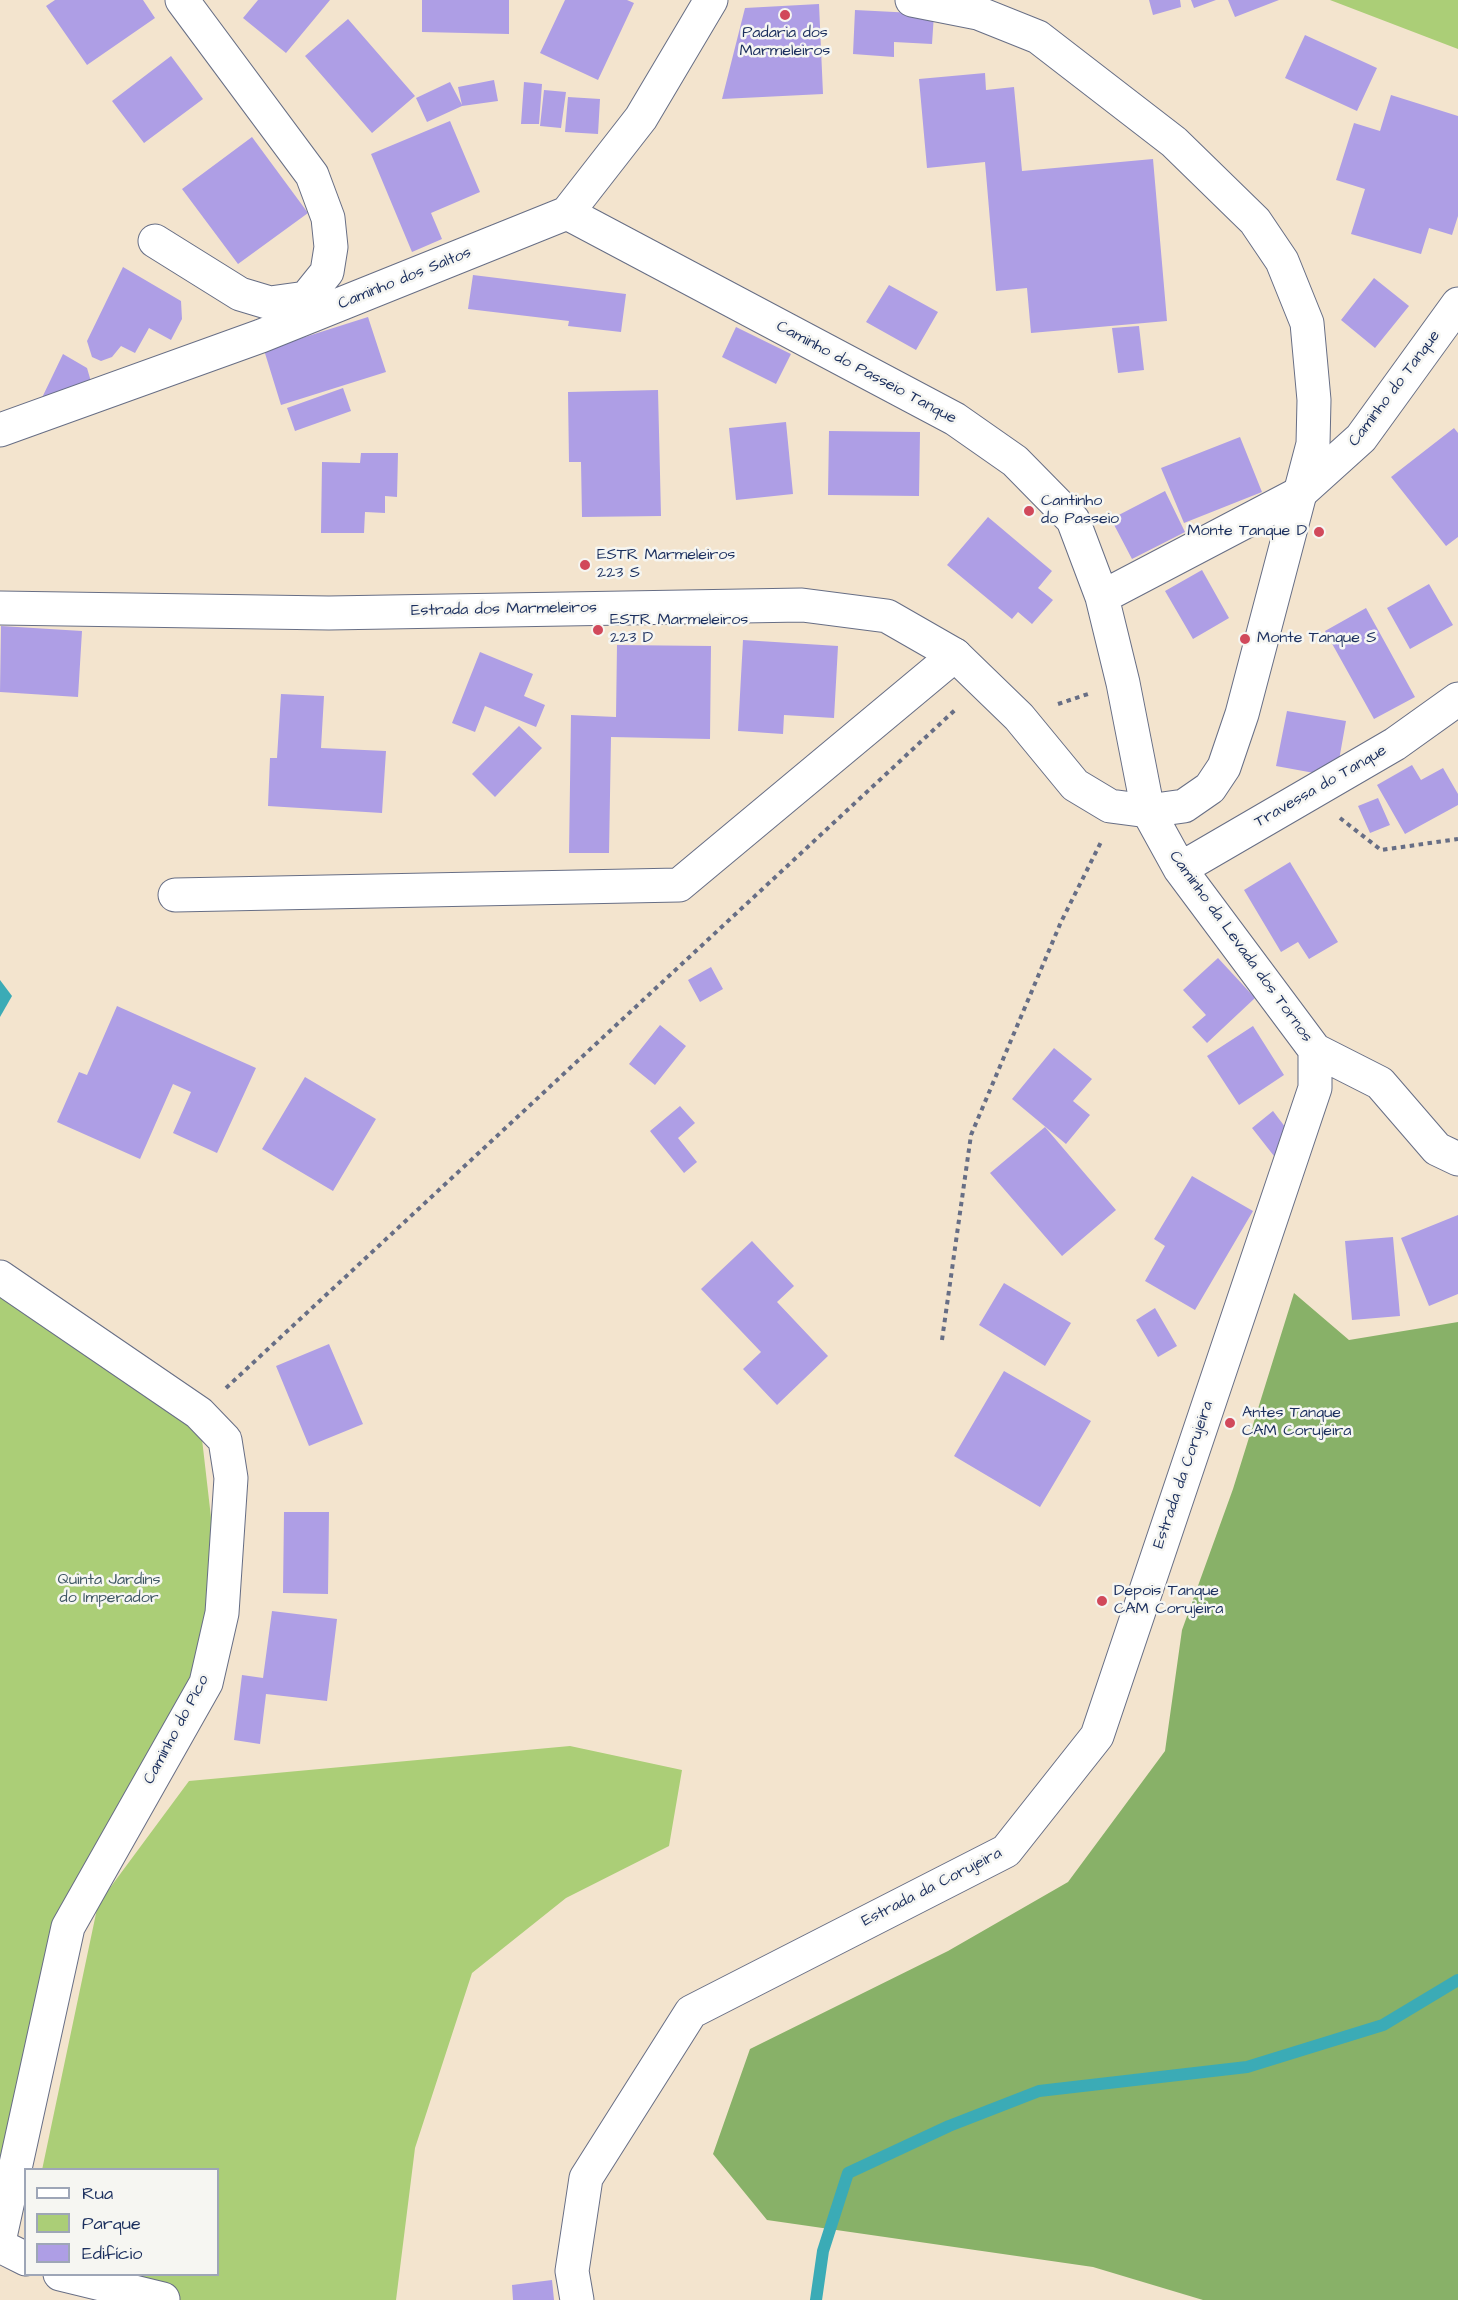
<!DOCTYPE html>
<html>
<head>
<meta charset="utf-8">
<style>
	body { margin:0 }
	#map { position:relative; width:1458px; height:2300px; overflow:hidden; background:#f3e4ce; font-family:"Architects Daughter",sans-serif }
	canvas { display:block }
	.legend { position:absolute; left:24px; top:2168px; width:195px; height:108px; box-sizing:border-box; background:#f6f6f2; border:2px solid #9ea6b7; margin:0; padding:8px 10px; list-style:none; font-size:18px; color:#1b2f5e }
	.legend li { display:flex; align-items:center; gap:12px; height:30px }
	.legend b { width:30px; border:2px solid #9ea6b7 }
</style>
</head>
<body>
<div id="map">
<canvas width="1458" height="2300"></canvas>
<ul class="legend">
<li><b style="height:8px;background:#fff"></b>Rua</li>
<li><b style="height:16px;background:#abce77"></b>Parque</li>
<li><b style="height:16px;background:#ae9ee5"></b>Edifício</li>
</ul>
</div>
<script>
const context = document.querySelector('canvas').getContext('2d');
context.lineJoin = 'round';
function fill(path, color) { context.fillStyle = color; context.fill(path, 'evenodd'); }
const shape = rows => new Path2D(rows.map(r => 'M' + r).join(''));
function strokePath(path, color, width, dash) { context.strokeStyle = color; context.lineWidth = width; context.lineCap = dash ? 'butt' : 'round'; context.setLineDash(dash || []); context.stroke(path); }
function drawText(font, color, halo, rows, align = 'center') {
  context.font = font + ' "Architects Daughter",sans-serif'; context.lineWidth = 5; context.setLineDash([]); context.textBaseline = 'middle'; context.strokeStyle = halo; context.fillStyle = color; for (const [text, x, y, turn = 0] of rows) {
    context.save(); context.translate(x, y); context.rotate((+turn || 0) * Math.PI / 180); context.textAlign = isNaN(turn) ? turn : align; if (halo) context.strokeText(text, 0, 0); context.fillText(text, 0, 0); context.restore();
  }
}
const green = shape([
	[1330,0,1458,0,1458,49],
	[0,1277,199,1413,222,1613,68,1927,0,2237],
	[570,1746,682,1770,669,1846,566,1898,472,1973,415,2148,396,2300,134,2300,136,2275,218,2274,218,2170,42,2170,98,1904,189,1781]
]);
const forest = shape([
	[1294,1293,1349,1340,1458,1322,1458,2300,1203,2300,1093,2267,767,2220,713,2154,750,2049,948,1951,1068,1882,1165,1751,1182,1630,1233,1489]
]);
const water = shape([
	[0,980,12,996,0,1017]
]);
const stream = shape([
	[816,2300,823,2251,848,2173,949,2126,1039,2091,1247,2067,1383,2025,1458,1980]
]);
const building = shape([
	[55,0,143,0,155,18,87,65,46,6],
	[258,0,330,0,286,53,243,18],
	[422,0,509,0,509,34,422,32],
	[565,0,627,0,634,3,598,80,540,53],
	[1149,0,1180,0,1181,7,1153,15],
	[1191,0,1216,0,1194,8],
	[1228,0,1279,0,1235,17],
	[819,4,823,94,722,99,745,8],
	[855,10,934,14,932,44,894,42,894,57,853,54],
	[348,19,415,96,372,133,305,56],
	[1305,35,1377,68,1357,111,1285,78],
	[171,56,203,99,144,143,112,101],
	[985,73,986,90,1014,87,1022,171,1153,159,1167,321,1031,333,1027,288,996,291,985,162,927,168,919,79],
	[494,80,498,101,462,106,427,122,416,98,450,82,462,105,458,87],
	[524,82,542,84,539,124,521,124],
	[544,90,566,92,561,128,540,126],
	[1391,95,1458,116,1458,216,1452,235,1429,228,1421,254,1351,234,1365,189,1336,180,1354,123,1380,131],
	[568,97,600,99,598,134,565,132],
	[450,121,480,192,431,213,442,239,412,252,371,154],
	[252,137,308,213,238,264,182,189],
	[123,267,181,301,182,319,171,340,149,328,135,353,121,346,112,357,101,361,92,357,87,341],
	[473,275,626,294,621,332,568,326,569,321,468,309],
	[1374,278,1409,306,1375,348,1341,320],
	[889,285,938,312,916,350,866,322],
	[368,317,386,372,281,405,264,350],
	[1139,326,1144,370,1118,373,1112,328],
	[736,327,791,354,776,384,722,357],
	[63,354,87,368,92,385,39,404],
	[343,388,351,411,295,431,287,408],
	[658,390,661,516,582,517,581,462,569,462,568,392],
	[786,422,793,494,736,500,729,428],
	[1454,428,1458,433,1458,537,1446,546,1391,477],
	[829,431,920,432,919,496,828,495],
	[1240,437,1262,492,1184,523,1161,468],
	[361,453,398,453,397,497,385,496,385,513,365,512,364,533,321,533,322,462,360,463],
	[1165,491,1185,532,1132,559,1111,519],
	[988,517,1052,571,1038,588,1053,600,1032,624,1018,612,1012,619,947,565],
	[1202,570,1229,618,1193,639,1165,591],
	[1429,584,1453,625,1410,649,1387,608],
	[1366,608,1415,697,1374,719,1325,631],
	[1,626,82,631,78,697,0,692],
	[743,640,838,646,834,718,784,715,783,734,738,731],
	[617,645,711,646,710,739,611,737,609,853,569,853,571,715,616,717],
	[480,652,533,674,524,696,545,705,536,727,485,706,475,732,452,723],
	[281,694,324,696,321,748,386,751,382,813,268,806,270,758,277,758],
	[1287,711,1346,721,1336,777,1276,766],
	[519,726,542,748,495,797,472,774],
	[1412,765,1421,780,1443,768,1458,794,1458,805,1405,834,1377,785],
	[1378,798,1390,825,1370,833,1358,806],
	[1290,862,1338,942,1309,959,1298,942,1281,952,1244,890],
	[1218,958,1255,998,1207,1043,1192,1027,1206,1015,1183,990],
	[711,967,723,989,700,1002,688,980],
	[117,1006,256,1068,217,1153,173,1133,191,1092,173,1084,140,1159,57,1122,79,1072,87,1075],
	[660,1025,686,1046,655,1085,629,1064],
	[1253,1026,1284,1075,1239,1105,1207,1056],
	[1054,1048,1092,1079,1073,1101,1090,1115,1066,1144,1012,1099],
	[305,1077,376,1119,333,1191,262,1149],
	[680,1106,695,1123,678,1138,697,1162,684,1173,650,1131],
	[1273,1111,1295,1140,1274,1156,1252,1128],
	[1045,1127,1116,1210,1062,1256,990,1173],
	[1192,1176,1253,1211,1195,1310,1145,1281,1165,1246,1154,1239],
	[1458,1215,1458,1294,1429,1306,1401,1238],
	[1393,1237,1400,1316,1352,1320,1345,1241],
	[752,1241,794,1286,777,1302,828,1356,777,1405,743,1369,761,1352,701,1289],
	[1004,1283,1071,1323,1045,1366,979,1325],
	[1155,1308,1177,1346,1158,1357,1136,1320],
	[329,1344,363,1424,309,1446,276,1366],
	[1004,1371,1091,1421,1040,1507,954,1456],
	[284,1512,329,1512,328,1594,283,1593],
	[272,1611,337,1619,327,1701,266,1694,260,1744,234,1740,242,1675,263,1678],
	[552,2280,554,2300,513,2300,512,2285]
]);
const path = shape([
	[1058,704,1088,694],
	[1340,818,1381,850,1458,839],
	[942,1340,971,1135,1061,922,1101,842],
	[226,1388,956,709]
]);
const minor = shape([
	[567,213,955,419,1015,461,1073,520,1102,597,1123,683,1148,811,1180,869,1315,1050,1380,1083,1437,1149,1458,1159],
	[155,241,240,294,270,303,306,298,327,272,331,247,328,218,312,175,182,0],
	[0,430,261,336,567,213,641,118,711,0],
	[1102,597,1300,493,1361,438,1458,304],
	[1180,869,1395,744,1458,699],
	[175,895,679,885,955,655],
	[0,1277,199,1413,225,1440,231,1478,222,1613,206,1683,68,1927,0,2237],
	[0,2246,26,2259],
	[60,2274,163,2299],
	[577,2300,572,2271,586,2178,691,2012,1006,1851,1097,1736,1315,1088,1315,1050]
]);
const major = shape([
	[0,608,329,613,802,605,887,616,955,655,1019,717,1075,785,1110,806,1148,811,1184,806,1210,788,1224,767,1242,714,1313,444,1314,400,1307,323,1282,261,1255,221,1174,142,1038,37,978,13,912,0]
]);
const markers = [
	[785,15,6,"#d1495b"],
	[1029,511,6,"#d1495b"],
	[1319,532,6,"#d1495b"],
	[585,565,6,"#d1495b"],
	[598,630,6,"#d1495b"],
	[1245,639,6,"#d1495b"],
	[1230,1423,6,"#d1495b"],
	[1102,1601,6,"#d1495b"]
];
const poiNames = [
	["Padaria dos",785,34,"center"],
	["Marmeleiros",785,52,"center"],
	["Cantinho",1041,502],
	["do Passeio",1041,520],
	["Monte Tanque D",1307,532,"right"],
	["ESTR Marmeleiros",597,556],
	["223 S",597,574],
	["ESTR Marmeleiros",610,621],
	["223 D",610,639],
	["Monte Tanque S",1257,639],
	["Antes Tanque",1242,1414],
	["CAM Corujeira",1242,1432],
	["Depois Tanque",1114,1592],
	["CAM Corujeira",1114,1610]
];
const streetNames = [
	["Caminho dos Saltos",405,279,-22],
	["Caminho do Passeio Tanque",866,373,28],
	["Caminho do Tanque",1395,389,-53],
	["Estrada dos Marmeleiros",504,610,-1],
	["Travessa do Tanque",1321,787,-30],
	["Caminho da Levada dos Tornos",1240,947,54],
	["Estrada da Corujeira",1184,1475,-71],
	["Caminho do Pico",177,1730,-62],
	["Estrada da Corujeira",932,1888,-27]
];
const parkNames = [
	["Quinta Jardins",109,1581],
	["do Imperador",109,1599]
];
fill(green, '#abce77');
fill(forest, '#88b168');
fill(water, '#3babb6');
strokePath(stream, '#3babb6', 12);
fill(building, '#ae9ee5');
strokePath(minor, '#676e85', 35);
strokePath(major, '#676e85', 35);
strokePath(path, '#676e85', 4, [4.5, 4.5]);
strokePath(minor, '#fff', 33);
strokePath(major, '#fff', 33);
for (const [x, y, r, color] of markers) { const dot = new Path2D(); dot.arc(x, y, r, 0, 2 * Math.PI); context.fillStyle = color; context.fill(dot); strokePath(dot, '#f6f6f2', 2); }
drawText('16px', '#1b2f5e', '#f6f6f2', poiNames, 'left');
drawText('16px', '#1b2f5e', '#f6f6f2', streetNames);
drawText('16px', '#3f5764', '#f6f6f2', parkNames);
</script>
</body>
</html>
